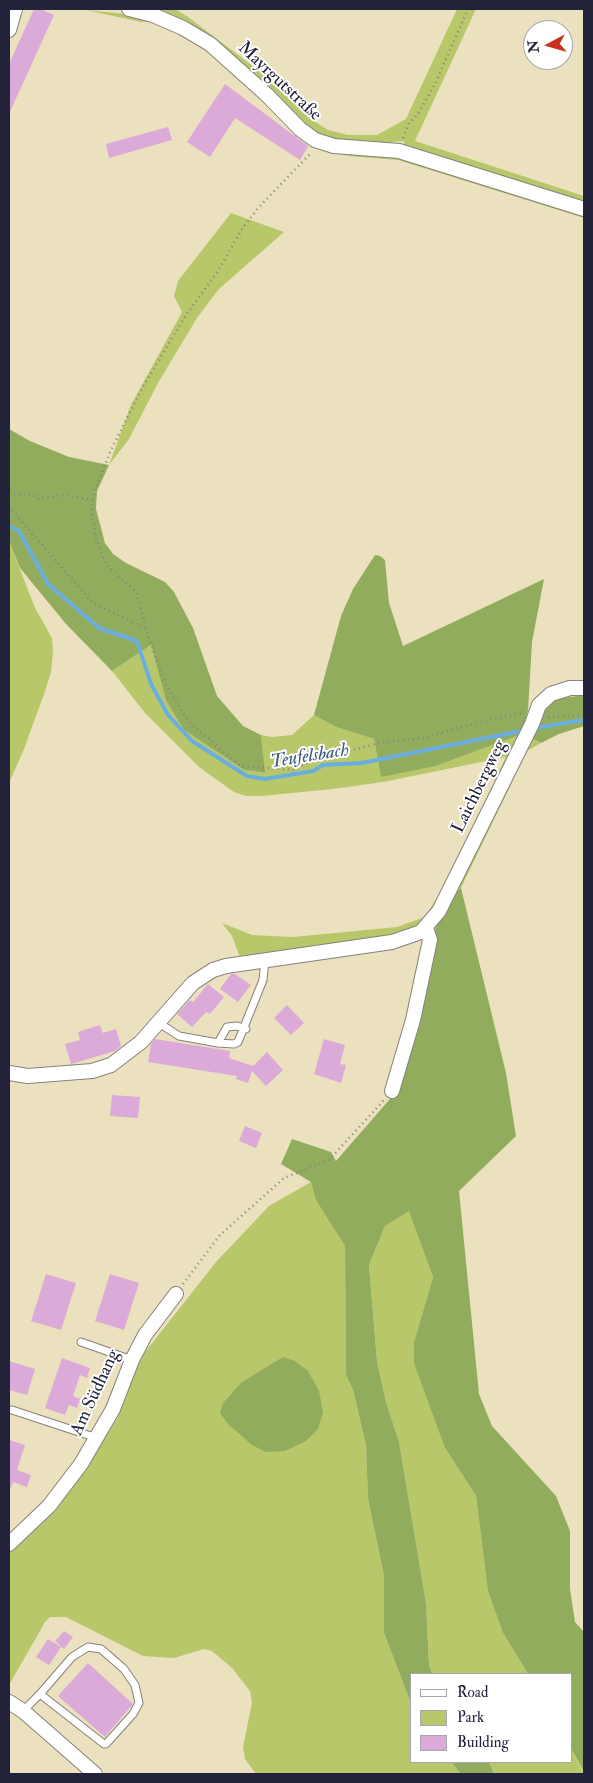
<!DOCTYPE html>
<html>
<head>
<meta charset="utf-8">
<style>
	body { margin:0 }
	#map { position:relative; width:593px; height:1783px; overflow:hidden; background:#ebe1be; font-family:"IM FELL Double Pica",serif }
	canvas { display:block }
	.frame { position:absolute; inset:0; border:10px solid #22223b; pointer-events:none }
	.legend { position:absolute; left:410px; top:1673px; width:162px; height:90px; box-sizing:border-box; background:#fff; border:1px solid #a7a7b1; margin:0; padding:6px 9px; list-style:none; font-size:15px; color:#22223b }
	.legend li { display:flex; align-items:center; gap:10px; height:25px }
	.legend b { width:25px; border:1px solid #a7a7b1 }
	.north { position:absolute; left:523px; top:20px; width:50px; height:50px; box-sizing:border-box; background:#fff; border:1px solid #a7a7b1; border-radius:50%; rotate:264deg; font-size:14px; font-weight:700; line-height:20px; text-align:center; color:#22223b }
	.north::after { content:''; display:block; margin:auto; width:18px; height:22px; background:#c8321e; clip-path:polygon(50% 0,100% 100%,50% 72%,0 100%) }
</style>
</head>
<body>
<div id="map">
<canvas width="593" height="1783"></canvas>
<div class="frame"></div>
<ul class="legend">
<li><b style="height:6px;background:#fff"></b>Road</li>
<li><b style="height:14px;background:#b8c76a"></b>Park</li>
<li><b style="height:14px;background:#dbaad8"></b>Building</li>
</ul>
<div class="north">N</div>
</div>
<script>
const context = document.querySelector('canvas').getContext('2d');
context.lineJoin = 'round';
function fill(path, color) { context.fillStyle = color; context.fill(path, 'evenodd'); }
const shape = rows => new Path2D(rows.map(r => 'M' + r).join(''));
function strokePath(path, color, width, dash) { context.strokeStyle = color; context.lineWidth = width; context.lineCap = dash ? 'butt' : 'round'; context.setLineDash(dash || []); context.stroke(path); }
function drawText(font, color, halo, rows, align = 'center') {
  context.font = font + ' "IM FELL Double Pica",serif'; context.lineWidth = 4; context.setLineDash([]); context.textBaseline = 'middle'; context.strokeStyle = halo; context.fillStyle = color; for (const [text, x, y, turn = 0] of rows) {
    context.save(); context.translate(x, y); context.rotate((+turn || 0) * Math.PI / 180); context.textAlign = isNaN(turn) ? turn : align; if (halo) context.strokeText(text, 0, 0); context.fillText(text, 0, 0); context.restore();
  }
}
const green = shape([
	[157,9,175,9,188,17,262,73,309,118,328,130,348,135,377,135,406,119,457,9,476,9,415,141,584,196,584,204,404,146,404,141,380,143,329,139,313,132],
	[86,10,126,14,153,21,141,22],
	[325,150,401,157,584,214,584,218,398,160,348,156],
	[231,213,284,232,219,289,212,298,197,318,158,383,129,439,109,465,131,405,182,312,174,296,178,281],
	[9,541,35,608,52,638,53,652,51,672,44,694,24,749,9,783],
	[151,645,166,701,184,730,244,770,264,773,261,735,272,737,292,735,314,715,336,727,374,739,381,776,436,766,522,734,436,910,409,934,240,957,232,936,222,923,252,935,293,937,397,927,425,917,450,877,506,757,383,782,333,789,261,796,246,796,234,792,199,767,145,713,112,671],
	[531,738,541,743,527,751,461,888,456,891],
	[311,1182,317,1200,345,1246,346,1375,353,1390,366,1445,368,1499,384,1576,384,1633,412,1706,412,1762,451,1762,461,1774,256,1774,245,1759,243,1747,252,1703,250,1691,232,1668,212,1651,204,1649,174,1658,143,1656,66,1617,50,1617,45,1622,9,1685,9,1548,71,1489,117,1419,142,1356,216,1262,269,1206],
	[409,1210,433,1277,414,1342,445,1448,476,1496,488,1592,503,1633,528,1674,432,1674,429,1664,426,1603,399,1442,386,1402,377,1361,369,1265,385,1226],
	[572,1750,584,1774,494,1774,489,1762,572,1762]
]);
const forest = shape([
	[9,429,30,441,69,457,109,465,97,491,96,509,105,543,113,554,126,563,165,582,174,592,193,628,217,696,243,726,261,735,265,773,244,770,184,730,166,701,151,645,112,671,66,624,20,568,9,541],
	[375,555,380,556,385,560,389,603,403,646,544,579,532,642,528,710,522,734,436,766,381,777,374,739,336,727,314,715,341,616,353,589],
	[584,695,584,726,559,734,541,743,531,738,543,712,556,699],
	[461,888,506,1073,516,1136,459,1191,479,1394,492,1426,556,1496,570,1531,570,1589,575,1622,584,1632,584,1772,572,1750,572,1674,528,1674,503,1633,488,1592,476,1496,445,1448,414,1363,414,1342,433,1277,409,1211,385,1226,369,1265,377,1361,386,1402,399,1442,426,1603,429,1664,432,1674,412,1674,412,1706,384,1633,384,1576,368,1499,366,1445,353,1390,346,1375,345,1246,316,1200,311,1182,281,1164,292,1139,331,1152,336,1161,396,1092,420,1015,435,929,456,891],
	[283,1357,295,1361,308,1371,319,1391,323,1412,318,1429,306,1441,285,1451,266,1452,252,1445,228,1424,220,1413,223,1403,242,1382],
	[451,1762,489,1762,494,1774,461,1774]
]);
const stream = shape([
	[9,526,19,531,48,584,99,628,137,641,151,684,168,715,192,741,247,776,265,779,313,771,323,765,362,763,526,730],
	[535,728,584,720]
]);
const building = shape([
	[34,9,40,9,54,15,9,114,9,64],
	[225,84,308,146,300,160,235,118,210,157,187,142],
	[168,127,172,140,109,158,106,144],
	[231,974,235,974,251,985,238,1002,220,989],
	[208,984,224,997,210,1014,206,1012,192,1027,177,1014,190,1000,193,1002],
	[287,1005,304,1023,291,1035,274,1018],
	[100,1025,103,1033,116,1029,121,1046,115,1051,71,1064,65,1044,80,1040,78,1032],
	[155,1039,230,1051,229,1058,253,1066,267,1052,283,1070,266,1086,252,1071,248,1083,236,1079,237,1076,148,1062,151,1044],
	[324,1039,345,1045,340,1064,346,1065,341,1083,314,1074],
	[112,1095,140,1097,138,1118,110,1116],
	[245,1126,262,1133,256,1148,239,1141],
	[46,1274,76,1283,61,1330,31,1321],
	[110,1274,139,1283,124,1330,95,1321],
	[62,1358,90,1368,87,1378,80,1375,73,1396,80,1399,77,1408,69,1405,65,1415,45,1408],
	[9,1361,35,1369,27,1395,9,1390],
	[9,1440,25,1445,17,1470,31,1475,27,1487,13,1482,11,1488,9,1488],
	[64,1631,73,1637,64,1649,55,1641],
	[48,1639,61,1647,49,1665,36,1657],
	[88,1663,133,1704,105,1737,58,1696]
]);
const path = shape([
	[403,138,409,123,418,114,436,82,468,9],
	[9,493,33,495,39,499,62,495,93,500],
	[9,507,93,603,146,629,164,681,188,721,240,766,294,770,308,762,383,742,423,738,480,722,523,713],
	[146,628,136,592,107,566,96,539,91,508,95,489,111,450,142,388,186,315,218,271,242,229,258,208,312,152],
	[548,717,584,715],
	[183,1284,220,1235,284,1178,329,1160,384,1100]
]);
const lane = shape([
	[159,1023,179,1036,218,1043,234,1044,238,1042,263,980,265,960],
	[218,1043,227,1027,237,1026,246,1029],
	[81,1342,132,1360],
	[12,1410,97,1438],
	[23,1711,40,1694,72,1657,88,1647,101,1649,124,1669,135,1685,139,1703,133,1714,106,1744,104,1744,40,1694]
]);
const street = shape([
	[129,9,153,15,183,28,210,44,267,95,300,129,315,140,334,146,399,151,584,209],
	[9,30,15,9],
	[9,1073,28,1076,92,1071,111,1065,141,1042,193,983,213,970,226,966,392,942,421,932,439,911,532,724,539,705,551,694,570,688,584,688],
	[392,1091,413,1020,430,940,426,928],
	[9,1544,49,1506,81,1464,113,1409,132,1360,145,1335,176,1294],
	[9,1702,23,1711,95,1774]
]);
const streetNames = [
	["Mayrgutstraße",279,82,43],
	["Laichbergweg",480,787,-64],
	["Am Südhang",96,1393,-65]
];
const waterNames = [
	["Teufelsbach",310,757,-9]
];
fill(green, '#b8c76a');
fill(forest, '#92ac5e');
strokePath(stream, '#6aaee0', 4);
fill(building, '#dbaad8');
strokePath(lane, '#86827c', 9);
strokePath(street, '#86827c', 16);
strokePath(path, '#86827c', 2.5, [1, 4]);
strokePath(lane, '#fff', 7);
strokePath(street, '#fff', 14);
drawText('18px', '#22223b', '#fff', streetNames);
drawText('italic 19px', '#3f5a7d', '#fff', waterNames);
</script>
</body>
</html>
